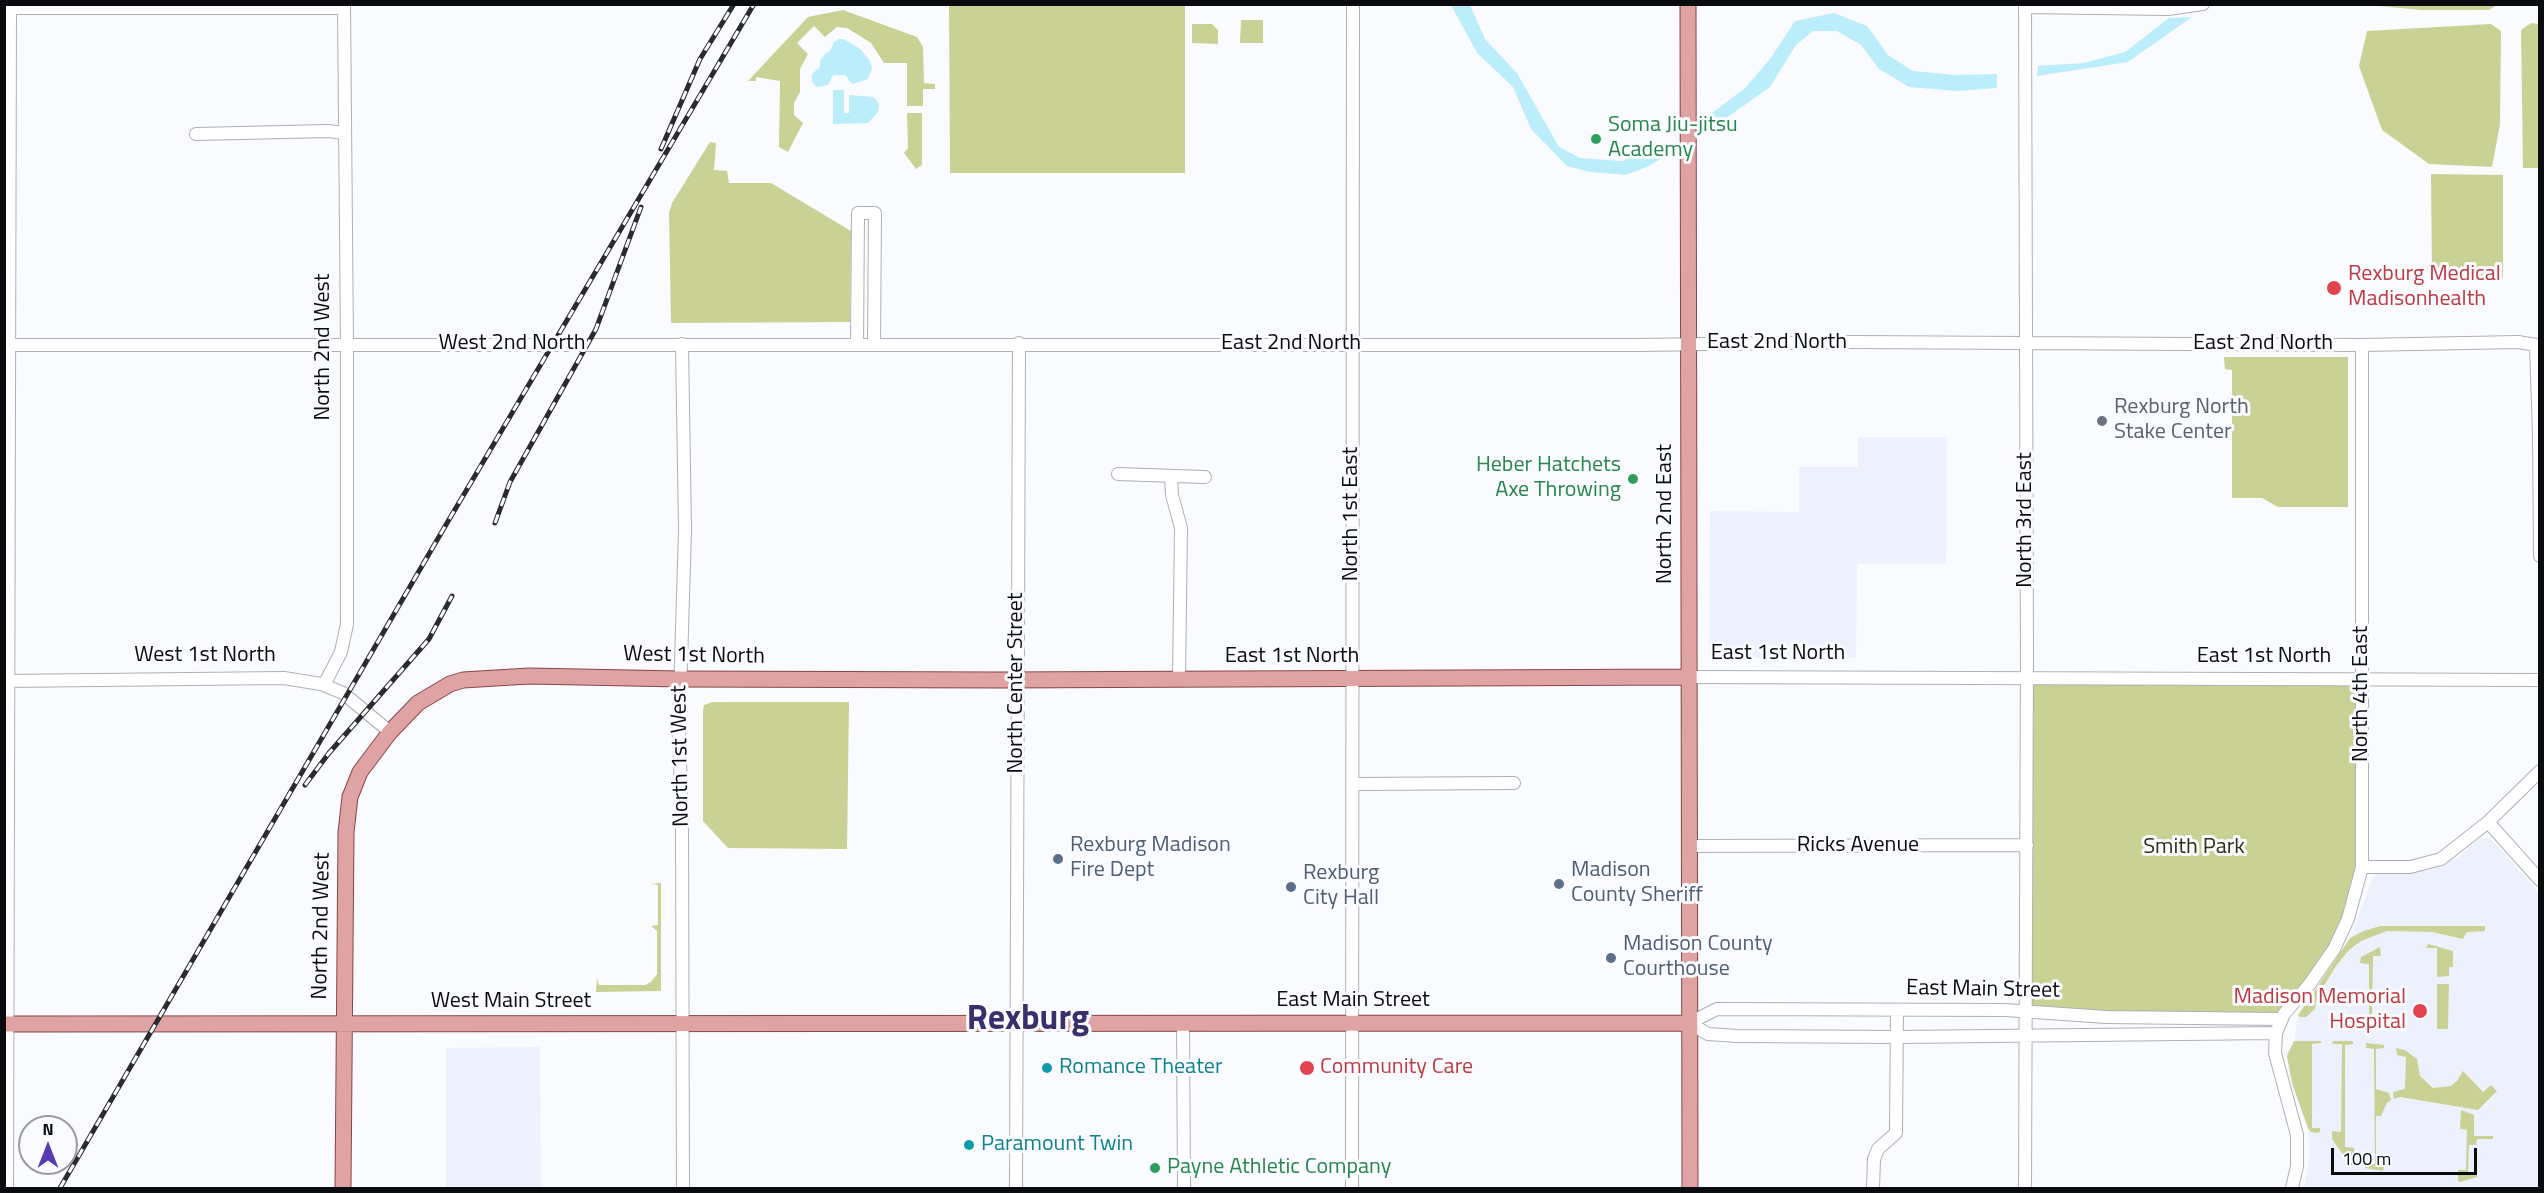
<!DOCTYPE html>
<html>
<head>
<meta charset="utf-8">
<style>
  body { margin:0 }
  #map { position:relative; width:2544px; height:1193px; overflow:hidden; background:#fafbfe; font-family:"Titillium Web",sans-serif }
  canvas { display:block }
  .frame { position:absolute; inset:0; border:6px solid #0a0b0e; pointer-events:none }
  .north { position:absolute; left:18px; top:1115px; width:60px; height:60px; box-sizing:border-box; background:#fafbfe; border:2px solid #9a9b9e; border-radius:50%; rotate:0deg; font-size:16px; font-weight:700; line-height:24px; text-align:center; color:#0a0b0e }
  .north::after { content:''; display:block; margin:auto; width:21px; height:27px; background:#583bb3; clip-path:polygon(50% 0,100% 100%,50% 72%,0 100%) }
  .scale { position:absolute; left:2331px; top:1148px; width:146px; height:27px; box-sizing:border-box; border:3px solid #0a0b0e; border-top:0; padding-left:8px; font-size:18px; line-height:21px; white-space:nowrap; color:#0a0b0e; -webkit-text-stroke:4px #fafbfe; paint-order:stroke }
</style>
</head>
<body>
<div id="map">
<canvas width="2544" height="1193"></canvas>
<div class="frame"></div>
<div class="north">N</div>
<div class="scale">100 m</div>
</div>
<script>
const ctx = document.querySelector('canvas').getContext('2d');
ctx.lineJoin = 'round';
function fill(path, color) { ctx.fillStyle = color; ctx.fill(path, 'evenodd'); }
const toPath = rows => new Path2D(rows.map(r => 'M' + r).join(''));
function stroke(path, color, width, dash) { ctx.strokeStyle = color; ctx.lineWidth = width; ctx.lineCap = dash ? 'butt' : 'round'; ctx.setLineDash(dash || []); ctx.stroke(path); }
function label(font, color, halo, rows, align = 'center') {
  ctx.font = font + ' "Titillium Web",sans-serif'; ctx.lineWidth = 6; ctx.setLineDash([]); ctx.textBaseline = 'middle'; ctx.strokeStyle = halo; ctx.fillStyle = color; for (const [text, x, y, turn = 0] of rows) {
    ctx.save(); ctx.translate(x, y); ctx.rotate((+turn || 0) * Math.PI / 180); ctx.textAlign = isNaN(turn) ? turn : align; if (halo) ctx.strokeText(text, 0, 0); ctx.fillText(text, 0, 0); ctx.restore();
  }
}
const built = toPath([
  [1858,437,1947,437,1946,564,1857,564,1856,658,1709,658,1710,511,1799,512,1799,467,1858,467],
  [2485,838,2492,840,2539,893,2539,1188,2304,1188,2310,1156,2308,1128,2292,1083,2287,1056,2288,1050,2294,1044,2298,1015,2350,938,2374,875,2383,872,2415,872,2438,868,2460,856,2477,840],
  [540,1047,541,1188,446,1188,446,1048]
]);
const green = toPath([
  [949,5,1185,5,1185,173,950,173],
  [2368,5,2497,5,2489,10,2421,10],
  [843,10,917,37,923,47,924,83,935,84,935,89,923,89,923,106,907,106,907,63,884,63,871,43,847,28,837,27,825,37,814,26,797,43,808,54,800,69,800,92,794,103,794,115,803,123,788,152,779,147,780,81,756,77,756,81,748,81,808,17],
  [1241,20,1263,20,1263,43,1240,43],
  [2531,23,2539,24,2539,168,2523,168,2521,30],
  [1192,24,1212,24,1218,30,1218,44,1192,43],
  [2491,24,2501,31,2500,124,2492,167,2429,164,2382,130,2359,66,2367,31],
  [907,113,922,113,922,165,916,169,904,153,908,148],
  [710,142,716,143,714,170,727,171,729,183,771,183,851,231,850,322,671,323,669,213,672,203],
  [2431,174,2503,175,2503,278,2432,278],
  [2224,357,2348,357,2348,507,2278,507,2262,498,2232,498,2232,370,2225,369],
  [2027,678,2361,679,2363,855,2334,949,2277,1017,2026,1013],
  [712,702,849,702,847,849,728,848,703,821,703,710,704,705],
  [661,883,661,991,596,992,597,978,599,985,645,985,651,982,657,974,657,931,651,926,658,925,658,885,650,884],
  [2380,926,2485,926,2485,931,2467,932,2463,939,2432,932,2387,931,2361,941,2349,950,2336,966,2317,997,2315,1009,2306,1017,2300,1017,2298,1015,2303,1008,2350,938,2364,931],
  [2428,944,2453,951,2453,967,2449,967,2449,976,2437,977,2437,948,2426,948],
  [2380,947,2381,956,2373,956,2372,1017,2380,1017,2380,1021,2370,1021,2361,1018,2369,1017,2369,964,2360,963,2361,957],
  [2437,984,2449,984,2448,1029,2437,1029],
  [2294,1041,2321,1041,2321,1043,2312,1044,2312,1128,2320,1128,2320,1132,2317,1133,2311,1132,2308,1128,2292,1083,2287,1056],
  [2333,1041,2353,1041,2353,1044,2345,1045,2345,1147,2354,1148,2354,1165,2350,1165,2332,1139,2332,1131,2341,1132,2342,1044,2332,1044],
  [2366,1043,2384,1045,2384,1048,2376,1049,2376,1089,2389,1093,2391,1100,2387,1103,2381,1116,2376,1116,2376,1164,2384,1166,2383,1171,2365,1168,2366,1165,2375,1164,2374,1049,2366,1048],
  [2396,1048,2405,1050,2417,1059,2420,1076,2433,1088,2451,1086,2457,1081,2463,1071,2483,1092,2491,1085,2497,1091,2478,1110,2400,1097,2394,1099,2393,1092,2405,1089,2406,1057,2397,1055],
  [2461,1110,2474,1115,2474,1136,2493,1136,2493,1139,2477,1139,2476,1145,2469,1145,2468,1174,2477,1175,2477,1177,2460,1182,2458,1181,2458,1170,2466,1170,2467,1130,2460,1129]
]);
const water = toPath([
  [1451,5,1470,5,1485,39,1517,73,1559,147,1580,158,1622,161,1667,143,1667,155,1649,166,1626,175,1590,172,1567,166,1531,129,1513,87,1477,53],
  [1834,13,1867,26,1888,55,1913,71,1955,75,1997,74,1997,88,1957,91,1909,87,1879,69,1861,45,1837,31,1813,31,1796,45,1770,87,1712,128,1712,113,1745,88,1770,59,1795,21],
  [2192,17,2128,62,2037,76,2038,66,2083,63,2125,52,2169,18],
  [839,39,844,39,860,49,870,61,872,69,868,79,852,84,845,75,833,75,828,85,816,87,812,82,812,74,820,67,820,61,826,53,830,51,834,42],
  [833,90,844,90,844,113,849,113,849,95,874,97,879,104,878,112,868,123,833,124]
]);
const minor = toPath([
  [2025,4,2027,658,2025,1188],
  [2025,7,2168,9,2203,4],
  [4,8,344,8],
  [196,134,328,131,344,133],
  [682,344,685,530,679,729,682,831,683,1188],
  [857,344,858,213,875,213,874,344],
  [4,345,1638,345,1853,342,2362,345,2518,342,2536,345,2539,435,2540,556],
  [1118,474,1205,477],
  [1171,477,1172,495,1181,528,1179,679],
  [1689,677,2540,680],
  [4,681,284,678,321,684,343,693,390,732],
  [324,685,341,652,347,624,347,345,344,4],
  [1352,784,1514,783],
  [2488,822,2540,880],
  [1689,846,2027,845],
  [2362,867,2410,867,2441,859,2488,822,2540,771],
  [1183,1023,1184,1188],
  [1689,1023,1717,1009,2005,1010,2106,1017,2280,1019],
  [1689,1023,1708,1034,1737,1036,1897,1037,2276,1033],
  [7,1188,10,8],
  [1016,1188,1019,343],
  [1352,1188,1353,4],
  [1873,1188,1874,1159,1878,1149,1896,1133,1897,1011],
  [2292,1188,2297,1166,2297,1135,2275,1053,2276,1033,2284,1014,2309,985,2334,949,2348,919,2362,867,2362,345]
]);
const major = toPath([
  [1688,4,1690,1188],
  [4,1024,1689,1023],
  [343,1188,346,832,350,797,360,772,390,732,418,703,450,684,463,680,529,676,680,679,1001,680,1689,677]
]);
const rail = toPath([
  [661,149,700,59,734,4],
  [495,523,510,482,596,329,641,207],
  [305,785,329,753,429,639,452,596],
  [60,1188,447,523,754,4]
]);
const markers = [
  [1596,139,6,"#2e9e5b"],
  [2334,288,8,"#e0444e"],
  [2102,421,6,"#6b7280"],
  [1633,479,6,"#2e9e5b"],
  [1058,859,6,"#5c6f8a"],
  [1559,884,6,"#5c6f8a"],
  [1291,887,6,"#5c6f8a"],
  [1611,958,6,"#5c6f8a"],
  [2420,1011,8,"#e0444e"],
  [1047,1068,6,"#0f9aa8"],
  [1307,1068,8,"#e0444e"],
  [969,1145,6,"#0f9aa8"],
  [1155,1168,6,"#2e9e5b"]
];
const leisureNames = [
  ["Soma Jiu-jitsu",1608,126],
  ["Academy",1608,151],
  ["Heber Hatchets",1621,466,"right"],
  ["Axe Throwing",1621,491,"right"],
  ["Payne Athletic Company",1167,1168]
];
const healthNames = [
  ["Rexburg Medical",2348,275],
  ["Madisonhealth",2348,300],
  ["Madison Memorial",2406,998,"right"],
  ["Hospital",2406,1023,"right"],
  ["Community Care",1320,1068]
];
const streetNames = [
  ["East 2nd North",1777,343],
  ["West 2nd North",512,344],
  ["East 2nd North",1291,344],
  ["East 2nd North",2263,344],
  ["North 2nd West",324,347,-90],
  ["North 1st East",1352,514,-90],
  ["North 2nd East",1666,514,-90],
  ["North 3rd East",2026,520,-90],
  ["East 1st North",1778,654],
  ["West 1st North",205,656],
  ["West 1st North",694,656,1],
  ["East 1st North",1292,657],
  ["East 1st North",2264,657],
  ["North Center Street",1017,683,-90],
  ["North 4th East",2362,694,-90],
  ["North 1st West",681,756,-91],
  ["Ricks Avenue",1858,846],
  ["North 2nd West",322,926,-89],
  ["East Main Street",1983,990,1],
  ["East Main Street",1353,1001],
  ["West Main Street",511,1002]
];
const worshipNames = [
  ["Rexburg North",2114,408],
  ["Stake Center",2114,433]
];
const serviceNames = [
  ["Rexburg Madison",1070,846],
  ["Fire Dept",1070,871],
  ["Madison",1571,871],
  ["County Sheriff",1571,896],
  ["Rexburg",1303,874],
  ["City Hall",1303,899],
  ["Madison County",1623,945],
  ["Courthouse",1623,970]
];
const parkNames = [
  ["Smith Park",2194,848]
];
const cultureNames = [
  ["Romance Theater",1059,1068],
  ["Paramount Twin",981,1145]
];
const townNames = [
  ["Rexburg",1028,1021]
];
fill(built, '#edf1fd');
fill(green, '#cad195');
fill(water, '#bcedfb');
stroke(minor, '#adb0b7', 14);
stroke(major, '#874647', 17);
stroke(minor, '#fff', 12);
stroke(major, '#dfa3a3', 15);
stroke(rail, '#2a2b2e', 5);
stroke(rail, '#fafbfe', 3, [9]);
for (const [x, y, r, color] of markers) { const dot = new Path2D(); dot.arc(x, y, r, 0, 2 * Math.PI); ctx.fillStyle = color; ctx.fill(dot); stroke(dot, '#fafbfe', 2); }
label('22px', '#27864d', '#fafbfe', leisureNames, 'left');
label('22px', '#be3a42', '#fafbfe', healthNames, 'left');
label('22px', '#0a0b0e', '#fafbfe', streetNames);
label('22px', '#5b616d', '#fafbfe', worshipNames, 'left');
label('22px', '#4e5e75', '#fafbfe', serviceNames, 'left');
label('22px', '#2d3012', '#fafbfe', parkNames);
label('22px', '#0d838f', '#fafbfe', cultureNames, 'left');
label('bold 34px', '#3a2f6b', '#fafbfe', townNames);
</script>
</body>
</html>
